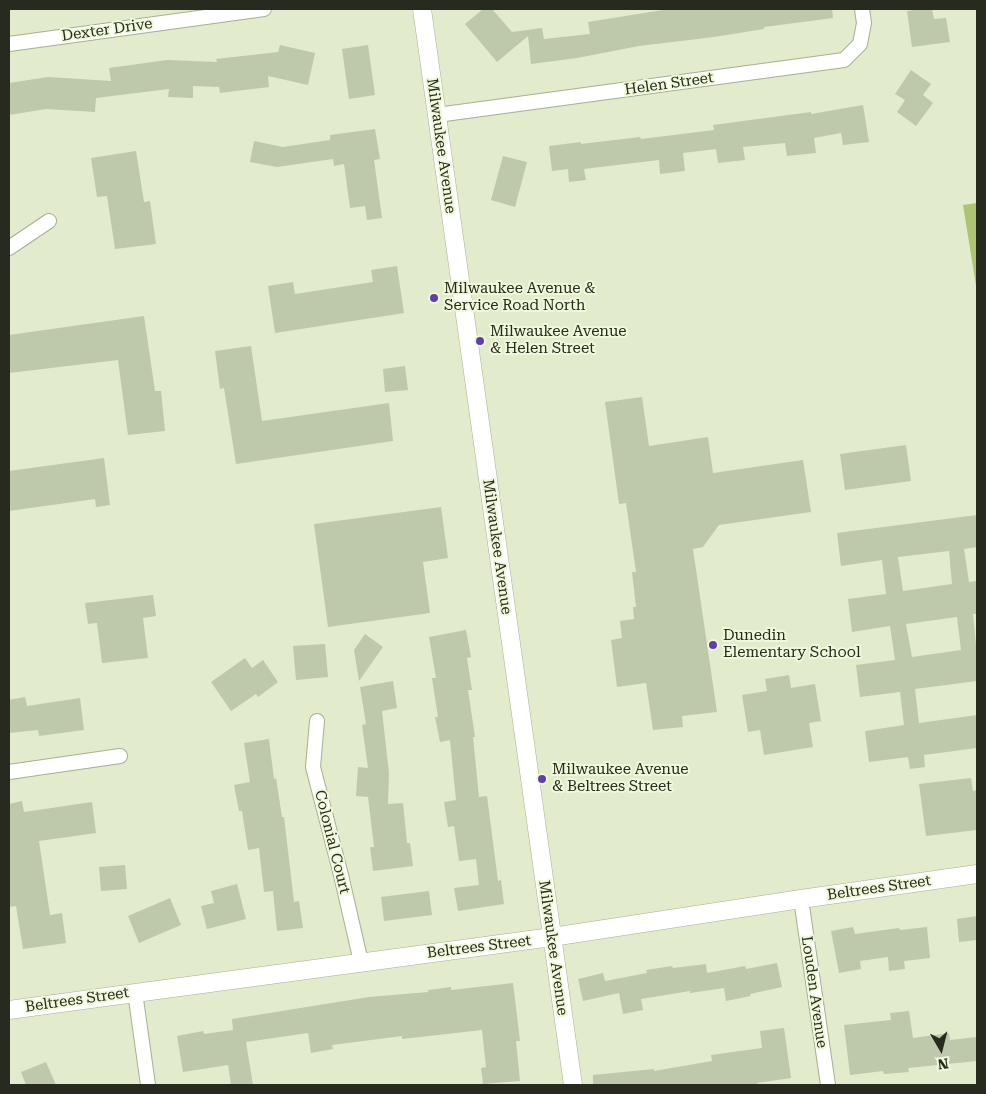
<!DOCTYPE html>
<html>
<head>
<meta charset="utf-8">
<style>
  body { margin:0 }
  #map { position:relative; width:986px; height:1094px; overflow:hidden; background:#e2eccd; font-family:"Roboto Serif",serif }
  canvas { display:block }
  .frame { position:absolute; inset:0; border:10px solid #272a1f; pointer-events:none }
  .north { position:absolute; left:916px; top:1024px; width:50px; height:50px; -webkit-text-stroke:4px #eff9da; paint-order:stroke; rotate:172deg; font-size:14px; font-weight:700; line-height:20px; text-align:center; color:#272a1f }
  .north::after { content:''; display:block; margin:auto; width:18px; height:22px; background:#272a1f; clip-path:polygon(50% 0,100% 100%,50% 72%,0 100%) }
</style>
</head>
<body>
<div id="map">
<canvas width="986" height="1094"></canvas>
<div class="frame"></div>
<div class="north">N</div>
</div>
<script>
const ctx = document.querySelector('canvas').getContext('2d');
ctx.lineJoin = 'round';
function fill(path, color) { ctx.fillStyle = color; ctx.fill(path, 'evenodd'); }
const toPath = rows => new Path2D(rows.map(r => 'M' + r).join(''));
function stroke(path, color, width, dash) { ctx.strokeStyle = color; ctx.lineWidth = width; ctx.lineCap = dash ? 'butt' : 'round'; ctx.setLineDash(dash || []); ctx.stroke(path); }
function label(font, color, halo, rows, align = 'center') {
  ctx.font = font + ' "Roboto Serif",serif'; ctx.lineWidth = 4; ctx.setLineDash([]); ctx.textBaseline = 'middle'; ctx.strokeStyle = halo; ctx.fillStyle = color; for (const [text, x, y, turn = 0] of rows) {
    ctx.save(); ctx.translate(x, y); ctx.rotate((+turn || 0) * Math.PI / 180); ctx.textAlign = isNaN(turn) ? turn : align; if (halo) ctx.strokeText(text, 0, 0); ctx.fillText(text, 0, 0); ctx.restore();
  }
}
const green = toPath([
  [977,203,977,292,963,205]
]);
const building = toPath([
  [483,9,492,9,512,32,542,28,544,39,590,34,588,22,669,9,832,9,833,18,764,27,764,29,714,37,639,46,577,58,531,64,528,36,497,62,465,24],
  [922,9,932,9,934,19,946,18,950,42,912,47,907,11],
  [280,45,315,53,308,85,268,76,269,87,220,93,219,87,193,86,193,98,168,97,169,89,96,98,95,112,46,109,9,115,9,83,48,77,111,81,109,68,167,60,217,62,216,59,278,52],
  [368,45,375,95,349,99,342,49],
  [911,70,931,84,923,95,933,103,916,126,897,112,905,100,895,94],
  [863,105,869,142,843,145,841,133,814,138,816,153,787,156,785,143,743,147,745,160,718,163,716,149,683,153,685,171,660,174,659,160,584,169,586,180,569,182,568,169,552,171,549,146,581,142,581,144,640,137,641,139,714,130,713,125,811,112,811,114],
  [375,129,380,159,374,160,382,218,367,220,365,206,350,208,344,164,334,166,333,159,277,167,250,162,254,141,283,147,330,140,330,135],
  [136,151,144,202,150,201,156,244,115,249,107,196,97,197,91,158],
  [503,156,527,162,515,207,491,200],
  [397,266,404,313,275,333,268,286,293,282,295,294,373,282,371,270],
  [144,316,155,391,161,391,165,431,128,435,118,360,9,373,9,335],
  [251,346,262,421,389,403,393,441,236,464,224,388,220,389,215,351],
  [405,366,408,390,385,392,383,369],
  [642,397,649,446,708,437,713,473,803,460,811,512,719,525,703,547,693,549,717,712,682,716,683,727,653,730,646,683,617,687,611,640,622,638,620,621,634,619,633,607,636,607,632,572,636,572,626,503,619,504,605,402],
  [906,445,911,481,845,490,840,454],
  [104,458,110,505,96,507,95,499,9,511,9,471],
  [441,507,448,558,423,562,430,613,328,627,314,524],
  [977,515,977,547,964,549,969,582,977,581,977,614,973,614,977,655,977,681,915,689,919,723,977,715,977,748,924,755,925,767,910,769,908,757,869,762,865,731,904,725,900,692,860,697,856,665,895,660,890,626,852,632,848,599,886,594,882,560,841,566,837,533],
  [949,551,952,584,903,591,898,557],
  [957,617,961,650,912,657,906,624],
  [153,595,156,616,143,618,148,658,102,663,97,623,88,624,85,603],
  [466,630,471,657,467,658,472,690,468,690,475,737,473,737,479,797,487,796,498,881,501,880,504,904,458,911,454,888,479,885,476,859,459,861,454,826,448,827,444,802,456,800,450,740,440,742,435,717,438,717,432,678,436,678,429,637],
  [365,634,383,647,359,681,354,650],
  [325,644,328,677,296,680,293,646],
  [245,658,252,668,263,660,278,682,258,697,256,694,231,711,211,682],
  [789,675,791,688,815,684,821,721,809,723,813,747,764,755,760,730,748,732,742,695,767,691,765,679],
  [393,681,397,708,382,711,389,773,388,804,403,803,407,843,410,843,413,866,373,871,370,847,374,847,368,797,356,796,358,767,368,768,362,725,366,724,360,687],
  [25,697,27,706,80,698,84,730,39,736,38,730,9,733,9,700],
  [269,739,274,779,276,778,282,817,284,817,294,902,299,901,303,928,277,931,273,891,264,892,259,848,248,850,242,811,239,811,234,785,250,782,244,743],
  [971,778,973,791,977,790,977,830,926,836,919,784],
  [22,801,24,812,92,802,96,833,39,841,50,915,62,913,66,943,23,949,16,906,9,907,9,804],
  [125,865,127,889,101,891,99,867],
  [237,884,246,919,207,929,201,906,214,903,211,891],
  [429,891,432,915,384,921,381,897],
  [170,898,181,925,139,943,128,916],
  [977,916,977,940,959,942,957,919],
  [853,927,855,934,899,928,900,930,927,927,930,958,904,961,905,969,889,971,888,957,860,961,861,969,839,973,831,931],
  [777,963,782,987,750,994,751,996,726,1001,724,988,690,993,690,991,641,999,643,1010,623,1014,619,993,583,1001,578,979,603,973,605,981,647,973,646,970,672,966,673,968,706,964,707,973,745,966,746,969],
  [513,983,520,1041,516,1041,520,1081,483,1084,481,1068,486,1067,482,1030,402,1039,402,1036,332,1045,333,1049,311,1053,308,1033,246,1042,253,1085,231,1085,228,1065,183,1072,177,1036,203,1031,204,1034,233,1030,232,1019,369,997,428,992,428,990,451,987,451,990],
  [909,1011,913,1038,949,1033,950,1040,977,1037,977,1061,908,1068,909,1072,884,1074,883,1071,850,1075,844,1025,891,1020,890,1013],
  [784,1028,791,1078,757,1083,758,1085,593,1085,593,1075,654,1069,654,1071,712,1061,711,1055,762,1048,760,1031],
  [46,1062,56,1085,26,1085,21,1072]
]);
const minor = toPath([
  [9,44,264,9],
  [437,115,844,60,860,44,864,23,862,9],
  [9,248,49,221],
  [317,721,313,767,341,875,361,962],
  [9,772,120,756],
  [801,899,828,1085],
  [135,992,148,1085]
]);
const tertiary = toPath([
  [422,9,573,1085],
  [9,1010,552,937,801,899,977,874]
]);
const markers = [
  [434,298,5,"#613db5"],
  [480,341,5,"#613db5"],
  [713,645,5,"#613db5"],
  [542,779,5,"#613db5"]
];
const streetNames = [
  ["Dexter Drive",107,30,-8],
  ["Helen Street",669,84,-8],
  ["Milwaukee Avenue",441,146,82],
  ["Milwaukee Avenue",497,547,82],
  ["Colonial Court",332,842,76],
  ["Beltrees Street",879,888,-8],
  ["Beltrees Street",479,947,-7],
  ["Milwaukee Avenue",553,948,82],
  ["Louden Avenue",814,992,82],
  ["Beltrees Street",77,1000,-8]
];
const poiNames = [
  ["Milwaukee Avenue &",444,289],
  ["Service Road North",444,306],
  ["Milwaukee Avenue",490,332],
  ["& Helen Street",490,349],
  ["Dunedin",723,636],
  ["Elementary School",723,653],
  ["Milwaukee Avenue",552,770],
  ["& Beltrees Street",552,787]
];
fill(green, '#adc573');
fill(building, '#bec8aa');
stroke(minor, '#a6af92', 16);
stroke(tertiary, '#a6af92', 19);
stroke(minor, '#fff', 14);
stroke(tertiary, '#fff', 18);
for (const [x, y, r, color] of markers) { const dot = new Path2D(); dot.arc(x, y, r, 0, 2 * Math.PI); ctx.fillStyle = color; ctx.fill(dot); stroke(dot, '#eff9da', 2); }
label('15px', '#272a1f', '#eff9da', streetNames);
label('15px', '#272a1f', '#eff9da', poiNames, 'left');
</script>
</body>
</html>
